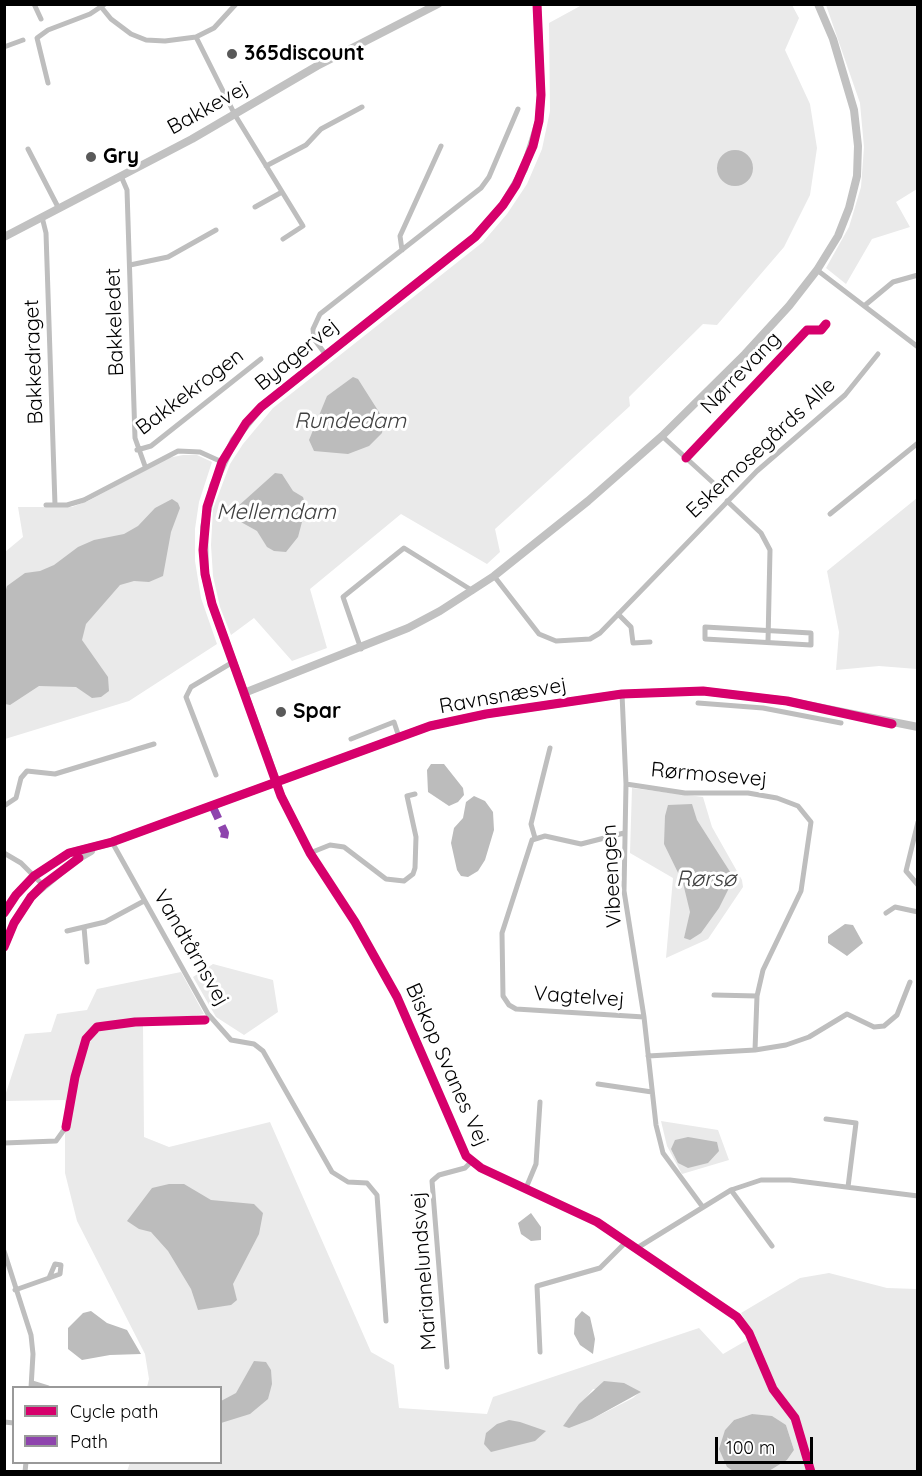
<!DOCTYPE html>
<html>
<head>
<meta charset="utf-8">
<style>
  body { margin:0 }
  #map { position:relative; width:922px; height:1476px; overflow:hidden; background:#fff; font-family:Quicksand,sans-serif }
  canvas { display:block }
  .frame { position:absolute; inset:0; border:6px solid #000; pointer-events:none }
  .legend { position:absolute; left:12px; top:1386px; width:210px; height:78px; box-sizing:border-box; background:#fff; border:2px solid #999; margin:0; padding:8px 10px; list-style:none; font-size:18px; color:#000 }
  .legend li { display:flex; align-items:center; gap:12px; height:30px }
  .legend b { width:30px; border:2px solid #999 }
  .scale { position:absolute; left:715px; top:1437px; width:98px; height:27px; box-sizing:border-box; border:3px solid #000; border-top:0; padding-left:8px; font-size:18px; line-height:21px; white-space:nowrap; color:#000; -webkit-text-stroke:4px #fff; paint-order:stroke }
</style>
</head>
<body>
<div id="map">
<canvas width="922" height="1476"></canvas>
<div class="frame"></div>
<ul class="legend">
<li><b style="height:8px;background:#d6006c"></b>Cycle path</li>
<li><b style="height:8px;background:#8e44ad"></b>Path</li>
</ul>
<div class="scale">100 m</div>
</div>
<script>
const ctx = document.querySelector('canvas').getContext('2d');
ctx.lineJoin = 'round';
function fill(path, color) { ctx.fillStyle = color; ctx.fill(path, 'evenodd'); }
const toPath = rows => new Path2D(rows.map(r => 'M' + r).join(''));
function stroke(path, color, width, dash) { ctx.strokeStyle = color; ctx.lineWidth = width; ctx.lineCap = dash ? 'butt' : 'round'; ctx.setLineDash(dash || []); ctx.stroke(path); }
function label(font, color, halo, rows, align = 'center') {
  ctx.font = font + ' Quicksand,sans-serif'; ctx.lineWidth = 6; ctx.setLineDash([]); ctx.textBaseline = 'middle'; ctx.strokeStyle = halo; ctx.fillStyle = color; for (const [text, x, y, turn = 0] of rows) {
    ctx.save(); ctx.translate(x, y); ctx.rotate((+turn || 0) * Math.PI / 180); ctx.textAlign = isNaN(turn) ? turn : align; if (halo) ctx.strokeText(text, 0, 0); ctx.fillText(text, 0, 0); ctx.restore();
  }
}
const green = toPath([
  [582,5,792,5,799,18,785,50,810,104,817,148,810,195,784,247,717,325,703,324,629,397,630,406,495,529,500,552,487,564,401,514,310,589,327,648,292,661,254,618,231,635,220,607,213,576,211,545,213,509,230,464,243,444,273,408,483,242,507,214,527,184,542,149,550,111,549,23],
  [826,5,917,5,917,189,896,202,910,227,872,239,846,284,826,268,849,227,861,187,864,147,860,103],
  [183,455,197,455,212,462,199,502,195,529,195,561,201,598,217,644,129,701,5,739,5,552,23,537,18,507,72,507,88,501,168,458],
  [917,498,917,669,879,666,836,670,839,632,827,571],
  [632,788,703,797,712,827,742,880,743,887,708,939,666,958,673,878,630,853],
  [213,964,273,980,278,1012,244,1035,216,1017,193,977],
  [181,972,204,1014,143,1025,144,1137,169,1147,270,1122,371,1352,394,1365,399,1408,487,1414,493,1397,699,1328,723,1354,754,1336,741,1313,800,1278,829,1273,887,1288,917,1289,917,1471,769,1471,787,1460,794,1450,786,1425,752,1414,734,1420,725,1430,727,1467,733,1471,127,1471,130,1463,220,1462,220,1388,147,1387,149,1379,145,1354,77,1221,65,1173,65,1100,5,1101,5,1096,25,1034,51,1032,57,1014,87,1010,97,989],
  [593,1389,640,1392,633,1398,592,1419,563,1426],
  [661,1121,718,1130,729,1160,682,1174,667,1146]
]);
const water = toPath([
  '717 168a18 18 0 1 1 36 0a18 18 0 1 1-36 0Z',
  [353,377,358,379,384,420,382,433,369,446,348,454,314,451,309,440,327,396],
  [275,473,282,474,293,491,303,497,306,507,298,537,286,552,274,551,267,547,257,531,232,517,236,508],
  [172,499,178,503,180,508,171,532,163,576,149,582,134,581,120,585,86,624,82,640,108,677,109,691,101,697,92,698,76,687,39,686,10,705,5,704,4,596,7,586,25,573,40,571,54,565,78,547,94,540,124,534,138,526,155,508],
  [431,764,444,764,463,788,464,795,458,802,449,806,428,792,427,770],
  [474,796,485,801,493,812,494,830,485,860,478,871,468,877,461,876,457,870,451,843,454,828,463,818,466,802],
  [692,804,697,820,734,878,719,908,701,933,690,940,684,938,690,912,683,883,664,844,665,816,668,805],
  [845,924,853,925,863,943,847,956,828,943,828,936],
  [688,1137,717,1142,719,1151,708,1163,688,1168,678,1163,671,1149,675,1140],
  [169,1184,184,1184,211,1200,254,1204,263,1213,259,1234,233,1284,237,1300,231,1305,198,1310,191,1289,168,1251,151,1232,139,1229,127,1221,152,1188],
  [531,1213,541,1227,541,1240,531,1241,521,1234,518,1223],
  [91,1311,107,1323,127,1330,141,1354,110,1355,82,1360,68,1349,68,1328,83,1313],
  [582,1311,590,1317,595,1339,593,1354,580,1345,574,1334,575,1319],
  [254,1361,266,1362,271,1370,272,1384,268,1399,250,1414,221,1423,221,1401,236,1393],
  [604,1381,624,1383,641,1392,592,1419,569,1428,563,1426,579,1404],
  [752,1414,772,1416,786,1425,794,1450,787,1460,769,1471,733,1471,727,1467,719,1449,725,1430,734,1420],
  [509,1420,520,1422,546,1431,535,1441,491,1452,484,1444,486,1433,497,1424]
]);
const street = toPath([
  [34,4,41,19],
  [102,8,111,19,131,34,146,40,165,41,196,37,214,28,236,4],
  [196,37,235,115,303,226,283,239],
  [4,47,23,40],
  [48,83,37,38,48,30,90,14,105,4],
  [28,149,59,209],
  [266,166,306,145,321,129,362,107],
  [121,176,127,190,135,438,145,466],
  [255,207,282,192],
  [42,217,46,233,55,505],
  [402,250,400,236,441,146],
  [130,265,168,257,216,230],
  [817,270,918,347],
  [864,306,893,282,918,275],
  [326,355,314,339,313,329,320,314,481,188,489,177,518,109],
  [662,436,720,489],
  [137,450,151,446,261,359],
  [727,501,761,533,770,550,768,642],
  [46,505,67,505,84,500,178,451,200,452,222,462],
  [830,514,918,443],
  [494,576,539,634,556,641,590,639,600,633,757,471,845,395,878,354],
  [618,614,631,627,633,643,650,642],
  [705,627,811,633,811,645,705,639,705,627],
  [361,649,343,597,404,548,473,591],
  [622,694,626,784,624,891,644,1017,656,1125,663,1153,702,1206],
  [698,703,763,708,841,723],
  [351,739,394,722,399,737],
  [216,775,186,697,191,687,233,662],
  [277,783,306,846,355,922,397,997,466,1156,481,1168,597,1222,737,1317,749,1333,773,1389,795,1418,811,1472],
  [626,784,685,793,748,793,777,798,798,806,811,822,801,891,763,970,757,996,755,1050],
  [4,806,16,798,21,778,27,771,55,774,154,744],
  [918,822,906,871,918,885],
  [624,833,581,844,545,836,532,840,502,933,503,996,509,1005,516,1009,644,1017],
  [535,838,531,824,550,748],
  [112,842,208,1014,231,1040,254,1044,263,1051,332,1172,348,1182,367,1183,377,1195,386,1321],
  [4,853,21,863,43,885],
  [310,853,330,845,344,847,386,879,404,881,413,874,415,868,416,837,407,796,415,794],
  [886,913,895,907,918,912],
  [84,927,87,962],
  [67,931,105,922,144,901],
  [714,995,757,996],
  [648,1056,755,1050,786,1045,809,1037,847,1014,874,1027,884,1026,897,1015,910,982],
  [598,1084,652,1092],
  [826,1119,856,1123,848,1187],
  [4,1143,56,1141,66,1127],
  [526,1188,536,1164,540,1102],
  [731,1190,772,1246],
  [637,1248,731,1190,761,1180,790,1180,918,1196],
  [4,1251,31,1335,33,1354,31,1388],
  [15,1290,49,1278,60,1274,61,1265,55,1264,49,1278],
  [540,1352,537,1286,600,1268,627,1241],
  [447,1367,432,1181,439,1175,465,1168,471,1162],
  [32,1383,48,1388],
  [4,1422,14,1423],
  [25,1472,26,1462]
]);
const secondary = toPath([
  [4,237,192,139,317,66,438,4],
  [244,693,408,628,440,611,494,576,588,501,662,436,745,354,789,306,817,270,838,236,849,208,857,176,858,146,854,110,833,39,818,4],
  [277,783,212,604,205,574,204,527,213,486,234,440,261,407,475,237,503,205,524,169,539,121,541,95,537,4],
  [4,913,16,895,34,876,69,853,112,842,430,726,486,714,622,694,703,691,787,701,918,727],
  [4,947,14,923,31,897,74,861,91,851]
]);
const quiet = toPath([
  [212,805,225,833,224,838]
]);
const cycleway = toPath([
  [537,4,541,95,539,121,533,146,516,185,503,205,475,237,261,407,246,423,222,462,207,507,203,550,205,574,212,604,281,796,310,853,355,922,397,997,466,1156,481,1168,597,1222,737,1317,749,1333,773,1389,795,1418,811,1472],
  [686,458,807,330,821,330,826,324],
  [4,913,16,895,34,876,69,853,112,842,430,726,486,714,622,694,703,691,787,701,892,724],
  [4,947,14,923,31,897,43,885,79,858],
  [66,1127,75,1077,86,1039,97,1027,135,1022,205,1020]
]);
const markers = [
  [232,54,6,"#595959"],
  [91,157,6,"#595959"],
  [281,712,6,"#595959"]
];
const poiNames = [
  ["365discount",244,54],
  ["Gry",103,157],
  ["Spar",293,712]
];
const streetNames = [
  ["Bakkevej",208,108,-29],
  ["Bakkeledet",115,322,-92],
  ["Byagervej",297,355,-39],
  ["Bakkedraget",34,362,-92],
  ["Nørrevang",741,373,-46],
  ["Bakkekrogen",190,392,-37],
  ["Eskemosegårds Alle",761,448,-43],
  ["Ravnsnæsvej",503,696,-10],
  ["Rørmosevej",709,775,5],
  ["Vibeengen",612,876,-93],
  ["Vandtårnsvej",191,948,60],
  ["Vagtelvej",579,997,4],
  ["Biskop Svanes Vej",447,1065,66],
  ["Marianelundsvej",424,1271,-94]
];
const waterNames = [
  ["Rundedam",350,421],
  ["Mellemdam",276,512],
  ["Rørsø",706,879]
];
fill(green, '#eaeaea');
fill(water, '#bcbcbc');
stroke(street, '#bebebe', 5);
stroke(secondary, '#c1c1c1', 8);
stroke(quiet, '#8e44ad', 8, [15, 8]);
stroke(cycleway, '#d6006c', 9);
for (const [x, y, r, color] of markers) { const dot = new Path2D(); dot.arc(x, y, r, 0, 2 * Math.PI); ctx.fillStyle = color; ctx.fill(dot); stroke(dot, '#fff', 2); }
label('bold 21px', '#000', '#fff', poiNames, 'left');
label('21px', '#000', '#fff', streetNames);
label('italic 22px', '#404040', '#fff', waterNames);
</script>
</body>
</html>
